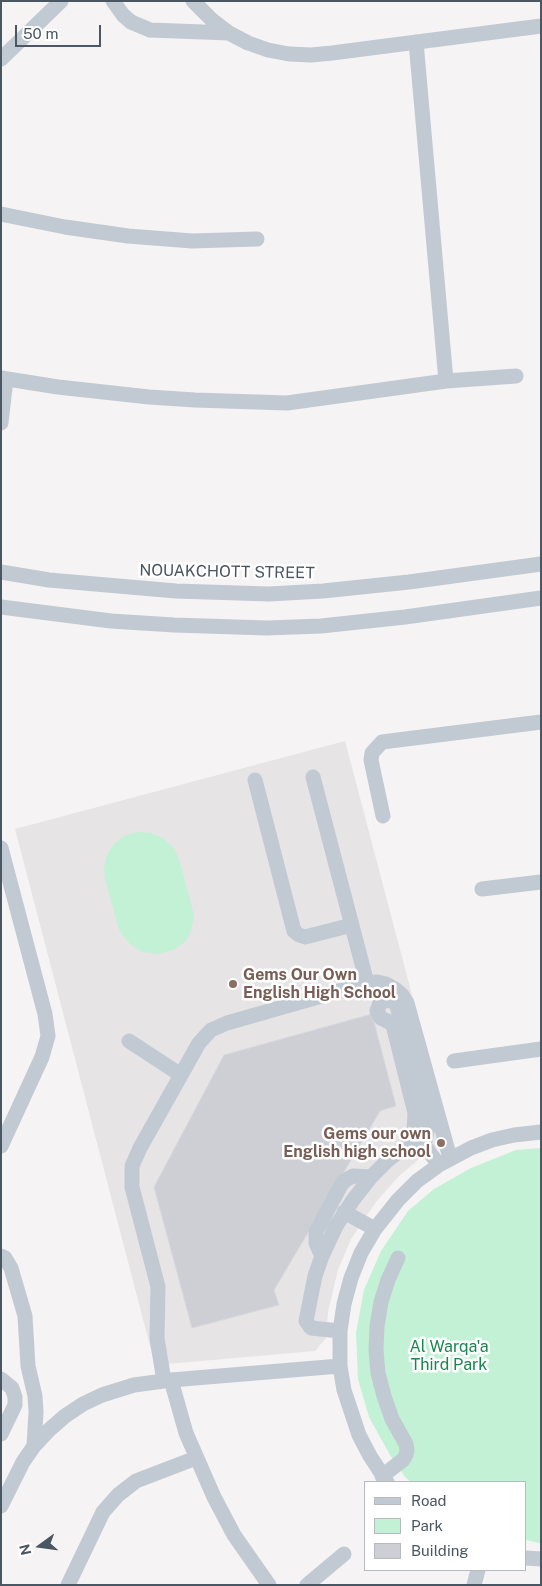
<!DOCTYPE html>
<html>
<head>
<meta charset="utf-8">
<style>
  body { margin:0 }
  #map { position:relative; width:542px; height:1586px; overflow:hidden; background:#f5f3f3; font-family:"Public Sans",sans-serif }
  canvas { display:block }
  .frame { position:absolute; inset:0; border:2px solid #4a5661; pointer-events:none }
  .legend { position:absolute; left:364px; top:1481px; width:162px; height:90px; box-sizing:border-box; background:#fff; border:1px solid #b7bbc0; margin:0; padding:6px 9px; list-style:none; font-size:15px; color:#4a5661 }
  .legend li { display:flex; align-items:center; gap:10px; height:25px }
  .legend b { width:25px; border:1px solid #b7bbc0 }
  .north { position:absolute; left:15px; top:1521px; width:50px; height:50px; -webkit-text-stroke:4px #fff; paint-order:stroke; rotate:256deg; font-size:14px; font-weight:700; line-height:20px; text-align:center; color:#4a5661 }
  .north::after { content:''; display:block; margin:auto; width:18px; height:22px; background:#4a5661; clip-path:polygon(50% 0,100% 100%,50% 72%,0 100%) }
  .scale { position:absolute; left:15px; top:25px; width:86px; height:22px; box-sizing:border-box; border:2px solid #4a5661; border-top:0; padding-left:6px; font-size:15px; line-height:18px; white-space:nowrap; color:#4a5661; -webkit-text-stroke:4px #fff; paint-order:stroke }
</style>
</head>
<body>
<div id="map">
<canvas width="542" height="1586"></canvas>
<div class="frame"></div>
<ul class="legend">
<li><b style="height:6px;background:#c1cad2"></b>Road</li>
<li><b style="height:14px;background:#c3f1d5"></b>Park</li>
<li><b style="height:14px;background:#cdcfd5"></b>Building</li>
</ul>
<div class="north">N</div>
<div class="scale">50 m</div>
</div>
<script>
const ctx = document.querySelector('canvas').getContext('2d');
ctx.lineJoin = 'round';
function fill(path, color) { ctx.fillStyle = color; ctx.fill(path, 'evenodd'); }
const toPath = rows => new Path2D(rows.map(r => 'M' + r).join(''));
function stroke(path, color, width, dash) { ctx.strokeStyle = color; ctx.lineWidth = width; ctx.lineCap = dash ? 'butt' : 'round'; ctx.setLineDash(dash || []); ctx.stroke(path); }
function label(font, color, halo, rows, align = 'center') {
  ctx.font = font + ' "Public Sans",sans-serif'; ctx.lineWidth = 5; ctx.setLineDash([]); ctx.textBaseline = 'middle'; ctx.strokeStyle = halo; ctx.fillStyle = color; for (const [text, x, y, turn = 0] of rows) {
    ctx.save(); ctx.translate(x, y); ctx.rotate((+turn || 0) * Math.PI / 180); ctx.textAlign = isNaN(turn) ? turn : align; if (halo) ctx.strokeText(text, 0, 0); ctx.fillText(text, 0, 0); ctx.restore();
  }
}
const education = toPath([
  [345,741,450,1139,424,1155,399,1176,376,1202,351,1239,338,1270,328,1312,326,1338,315,1351,155,1365,15,829]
]);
const green = toPath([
  [137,832,150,833,163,838,173,847,179,859,192,907,194,918,191,931,185,942,173,950,159,954,143,952,131,945,124,937,118,927,105,878,104,867,107,855,114,844,124,836],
  [541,1148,541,1543,539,1543,526,1540,526,1482,411,1482,405,1477,390,1455,369,1417,358,1379,356,1333,364,1290,381,1251,408,1211,434,1189,471,1168,516,1150]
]);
const building = toPath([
  [372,1014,396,1106,380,1111,274,1290,279,1305,192,1328,154,1187,224,1055,372,1014]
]);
const minor = toPath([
  [113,1,123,15,131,22,150,30,229,33],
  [193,1,212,20,229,33,248,43,268,50,289,54,311,55,332,53,541,26],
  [416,42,446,381,516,376],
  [1,59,61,1],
  [1,214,65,227,128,236,192,241,257,239],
  [1,378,58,387,149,397,195,400,287,403,446,381],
  [1,423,6,379],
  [1,572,49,580,176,591,269,594,323,591,409,582,541,564],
  [1,607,111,621,174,625,267,628,321,626,405,617,541,598],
  [313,777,367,983],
  [255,780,294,931,299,935,305,937,352,925],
  [383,816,371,760,372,753,382,742,541,722],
  [1,848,45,1014,48,1036,42,1057,1,1146],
  [482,889,541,882],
  [129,1041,181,1075],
  [454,1061,541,1049],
  [407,1145,414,1131,415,1113,393,1025,389,1022,381,1018,377,1011,380,1003,387,1000,395,1002,397,1006,425,1114,428,1127,424,1145],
  [344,1212,375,1229],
  [1,1256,5,1258,11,1268,25,1316,28,1366,35,1396,36,1412,34,1446],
  [322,1256,316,1243,316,1232,341,1185,344,1181,353,1176,371,1177],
  [340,1331,311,1328,306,1321,315,1276,322,1256,336,1226,353,1200,371,1177,388,1160,410,1143,415,1142,424,1145,439,1165],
  [1,1379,12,1388,15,1397,15,1405,1,1434],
  [171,1380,186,1433,214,1497,234,1535,269,1585],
  [164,1381,157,1338,158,1287,132,1187,132,1166,140,1148,199,1043,211,1030,227,1023,367,983,377,982,386,984,395,989,402,995,407,1003,450,1158],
  [382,1476,403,1460,406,1455,407,1450,406,1444,392,1419,384,1396,378,1373,376,1350,377,1326,381,1302,388,1280,398,1258],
  [387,1482,370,1456,359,1435,344,1390,340,1366,340,1331,344,1304,351,1278,361,1253,375,1229,398,1200,417,1181,439,1165,471,1148,492,1140,514,1135,541,1132],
  [1,1506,23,1462,34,1446,49,1430,65,1416,83,1404,102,1395,134,1385,171,1380,340,1366],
  [526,1558,541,1559],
  [68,1585,103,1512,118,1495,136,1481,196,1458],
  [307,1585,344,1554],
  [474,1585,478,1570]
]);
const markers = [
  [233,984,5,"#8d6e63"],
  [441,1143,5,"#8d6e63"]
];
const streetNames = [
  ["NOUAKCHOTT STREET",227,572,1]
];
const educationNames = [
  ["Gems Our Own",243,975],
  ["English High School",243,993],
  ["Gems our own",431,1134,"right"],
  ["English high school",431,1152,"right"]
];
const parkNames = [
  ["Al Warqa'a",449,1347],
  ["Third Park",449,1365]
];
fill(education, '#e6e4e5');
fill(green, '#c3f1d5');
fill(building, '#cdcfd5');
stroke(building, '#d7d9de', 1);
stroke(minor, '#c1cad2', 15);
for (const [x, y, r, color] of markers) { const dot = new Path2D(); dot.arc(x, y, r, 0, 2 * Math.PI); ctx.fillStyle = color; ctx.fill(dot); stroke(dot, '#fff', 2); }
label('16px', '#4a5661', '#fff', streetNames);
label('bold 16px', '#785e54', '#fff', educationNames, 'left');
label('16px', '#17864f', '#fff', parkNames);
</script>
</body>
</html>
